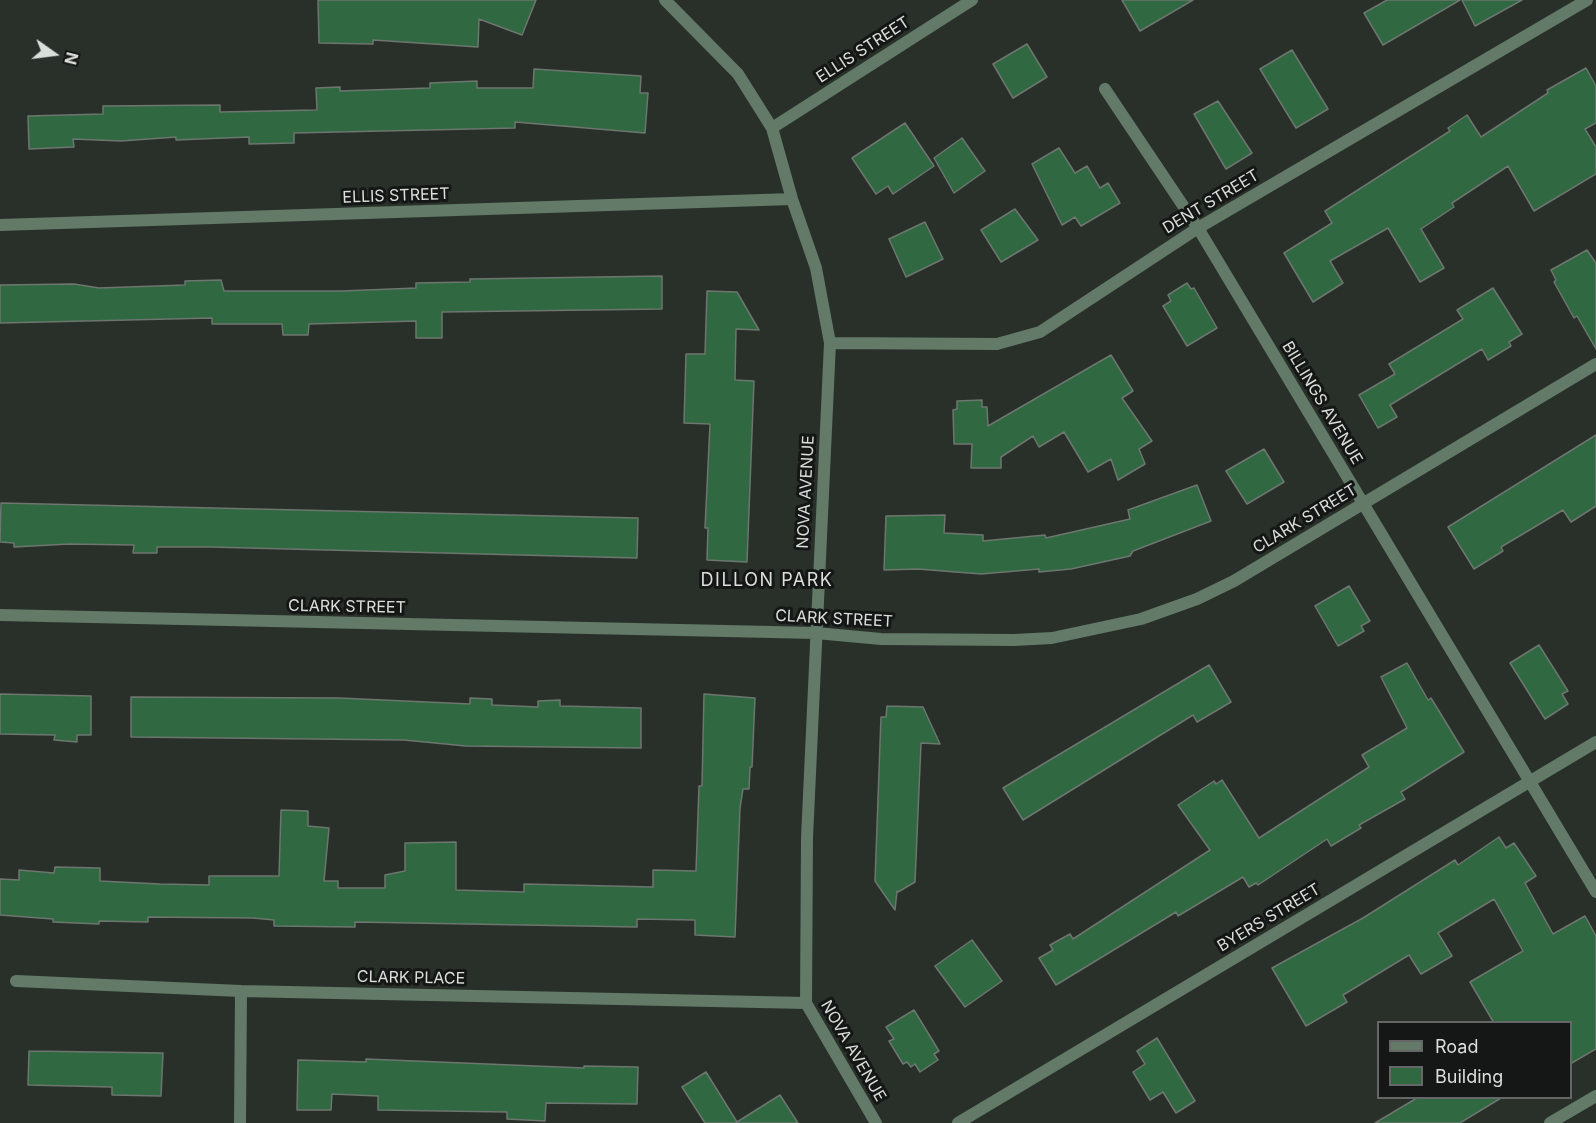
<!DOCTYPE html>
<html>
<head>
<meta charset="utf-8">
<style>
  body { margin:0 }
  #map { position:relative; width:1596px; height:1123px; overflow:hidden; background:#29302a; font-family:Inter,sans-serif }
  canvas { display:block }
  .legend { position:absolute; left:1377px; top:1021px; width:195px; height:78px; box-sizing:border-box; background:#141715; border:2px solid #646765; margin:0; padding:8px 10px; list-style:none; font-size:18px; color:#dbdfdc }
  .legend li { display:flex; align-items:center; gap:12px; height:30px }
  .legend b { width:30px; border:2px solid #646765 }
  .north { position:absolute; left:24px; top:24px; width:60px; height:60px; -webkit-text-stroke:4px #141715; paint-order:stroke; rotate:104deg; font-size:16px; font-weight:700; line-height:24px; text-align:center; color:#dbdfdc }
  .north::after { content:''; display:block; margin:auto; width:21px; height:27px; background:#dbdfdc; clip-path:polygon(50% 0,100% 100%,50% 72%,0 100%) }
</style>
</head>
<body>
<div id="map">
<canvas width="1596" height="1123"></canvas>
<ul class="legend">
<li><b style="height:8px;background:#627a67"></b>Road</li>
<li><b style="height:16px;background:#2f6841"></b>Building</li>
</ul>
<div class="north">N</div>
</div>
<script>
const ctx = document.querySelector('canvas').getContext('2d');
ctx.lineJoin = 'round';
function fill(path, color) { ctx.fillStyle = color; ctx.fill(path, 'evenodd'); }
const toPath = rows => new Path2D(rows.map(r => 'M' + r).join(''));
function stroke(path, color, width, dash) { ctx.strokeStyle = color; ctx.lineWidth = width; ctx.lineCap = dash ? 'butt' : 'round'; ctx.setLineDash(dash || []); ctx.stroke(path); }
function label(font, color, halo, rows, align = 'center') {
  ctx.font = font + ' Inter,sans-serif'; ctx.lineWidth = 6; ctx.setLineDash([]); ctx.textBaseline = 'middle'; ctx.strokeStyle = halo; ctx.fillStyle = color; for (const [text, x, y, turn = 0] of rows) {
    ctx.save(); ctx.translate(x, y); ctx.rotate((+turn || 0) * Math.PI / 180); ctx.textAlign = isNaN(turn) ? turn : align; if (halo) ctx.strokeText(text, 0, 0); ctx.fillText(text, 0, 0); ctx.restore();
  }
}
const building = toPath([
  [318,0,536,0,522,35,479,19,478,47,373,40,373,44,319,43,318,0],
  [1122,0,1193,0,1140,31,1122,0],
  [1387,0,1460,0,1383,45,1364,13,1387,0],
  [1462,0,1522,0,1475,26,1462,0],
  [1027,44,1047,77,1013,98,993,64,1027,44],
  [1292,50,1328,109,1296,128,1260,69,1292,50],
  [1586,68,1596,86,1596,123,1585,129,1596,147,1596,174,1534,211,1508,166,1452,203,1454,207,1421,229,1444,268,1420,282,1388,228,1330,261,1343,283,1313,302,1284,253,1332,223,1325,211,1450,131,1448,128,1467,115,1481,137,1548,93,1547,90,1586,68],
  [534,69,641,76,640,93,648,93,645,133,515,122,515,128,294,133,294,143,249,144,249,137,176,140,176,137,121,141,73,139,74,147,29,149,28,116,103,114,103,106,220,105,220,112,317,110,316,88,340,87,340,91,430,88,430,83,477,81,477,88,533,88,534,69],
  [1218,101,1252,153,1226,169,1194,114,1218,101],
  [905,123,934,166,893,194,888,186,876,194,852,158,905,123],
  [962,138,985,171,954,193,934,158,962,138],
  [1059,148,1075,173,1087,166,1100,188,1108,183,1120,203,1081,226,1075,217,1062,225,1032,164,1059,148],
  [1015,209,1038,240,1001,262,981,230,1015,209],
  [925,222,943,259,906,277,889,239,925,222],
  [1587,250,1596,263,1596,349,1577,316,1574,318,1554,282,1556,280,1551,270,1587,250],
  [662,276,662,309,442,312,442,338,416,338,416,321,309,324,308,335,283,335,282,324,212,324,212,318,0,323,0,285,74,284,99,288,185,285,185,281,221,280,224,291,342,291,416,288,416,283,470,282,470,279,662,276],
  [1187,283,1191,289,1194,288,1217,328,1187,346,1163,306,1171,301,1168,295,1187,283],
  [1493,288,1522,334,1509,342,1511,346,1488,360,1482,349,1390,405,1397,417,1378,428,1359,395,1395,374,1389,364,1463,319,1457,310,1493,288],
  [707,291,737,292,759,330,736,329,735,380,754,381,747,562,707,560,708,528,705,528,710,424,684,423,686,354,705,354,707,291],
  [1111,355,1133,391,1122,398,1152,441,1139,449,1145,464,1118,480,1111,459,1088,472,1064,432,1039,447,1033,436,1001,457,1001,468,971,468,972,444,954,444,953,410,957,409,957,401,982,400,982,407,987,407,988,426,1111,355],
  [1596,435,1596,506,1571,522,1563,510,1501,547,1503,551,1474,569,1448,527,1596,435],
  [1264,449,1284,482,1247,504,1226,471,1264,449],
  [1197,485,1211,521,1133,551,1130,556,1071,569,1039,572,1039,569,981,574,918,569,884,570,886,516,945,515,944,533,983,535,983,541,1045,535,1046,538,1130,519,1128,510,1197,485],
  [1,503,638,518,637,558,210,547,157,547,157,553,133,553,134,545,69,544,14,547,14,543,0,542,1,503],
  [1349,586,1370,621,1361,626,1364,631,1338,646,1315,606,1349,586],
  [1539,645,1568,691,1562,694,1568,704,1545,719,1510,663,1539,645],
  [1407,663,1428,700,1431,698,1464,752,1401,792,1405,799,1359,825,1361,828,1331,846,1327,839,1258,885,1256,883,1249,887,1243,877,1178,916,1176,912,1056,985,1039,958,1053,950,1050,945,1070,934,1073,939,1210,850,1178,805,1214,781,1216,784,1222,780,1259,838,1369,767,1362,755,1407,728,1381,677,1407,663],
  [1209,665,1231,702,1197,722,1193,715,1023,820,1003,788,1209,665],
  [0,694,91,696,91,735,77,735,77,742,54,740,55,735,0,734,0,694],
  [704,694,755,698,752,767,750,767,749,789,743,789,740,808,735,937,695,935,695,920,637,919,637,927,355,922,355,927,274,926,274,920,253,918,148,917,148,922,99,921,99,924,53,922,53,919,0,915,0,879,19,880,19,870,54,873,55,867,100,868,100,881,160,884,209,885,209,876,279,876,281,810,308,811,308,826,329,828,324,881,338,881,338,888,385,888,385,875,405,871,405,843,456,842,456,890,524,892,524,884,653,887,653,870,696,871,699,786,702,786,704,694],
  [131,697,339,698,470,704,470,698,492,699,492,705,538,707,538,701,560,700,560,706,641,708,641,748,466,746,404,740,131,737,131,697],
  [887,706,923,707,940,744,921,743,915,882,898,892,897,891,895,910,875,881,881,717,886,717,887,706],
  [1499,837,1506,848,1514,843,1536,876,1525,883,1553,934,1585,916,1596,936,1596,1049,1570,1064,1570,1023,1494,1023,1470,982,1523,951,1494,899,1438,933,1452,956,1421,974,1409,955,1343,995,1347,1002,1306,1026,1272,968,1363,918,1455,860,1458,865,1499,837],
  [972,940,1002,981,965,1007,935,966,972,940],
  [914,1010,939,1051,934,1054,938,1060,920,1072,915,1064,911,1067,907,1062,903,1064,889,1041,894,1039,886,1027,914,1010],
  [1157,1038,1195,1101,1176,1113,1163,1092,1150,1100,1133,1072,1145,1064,1137,1051,1157,1038],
  [29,1051,163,1053,161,1096,112,1095,112,1087,28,1085,29,1051],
  [366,1059,584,1068,584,1066,638,1067,637,1104,546,1103,545,1121,507,1119,507,1112,378,1110,378,1096,332,1094,331,1110,297,1110,298,1060,366,1062,366,1059],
  [706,1072,737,1122,780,1095,798,1123,705,1123,682,1087,706,1072],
  [1417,1098,1501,1098,1460,1123,1375,1123,1417,1098]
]);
const minor = toPath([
  [665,0,738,74,772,128,792,199,816,268,830,343,807,838,806,1003,876,1123],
  [1105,89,1198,228,1596,892],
  [772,128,972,0],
  [0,225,792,199],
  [830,343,997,344,1040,332,1198,228,1587,0],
  [0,615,816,633,881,639,1014,640,1052,638,1141,619,1197,599,1234,581,1596,364],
  [16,981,241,991,806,1003],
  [240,1123,241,991],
  [958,1123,1596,742]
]);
const tertiary = toPath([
  [1550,1123,1596,1096]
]);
const streetNames = [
  ["ELLIS STREET",863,50,-33],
  ["ELLIS STREET",396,196,-2],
  ["DENT STREET",1211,202,-31],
  ["BILLINGS AVENUE",1322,403,59],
  ["NOVA AVENUE",806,492,-87],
  ["CLARK STREET",1305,519,-31],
  ["CLARK STREET",347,607,1],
  ["CLARK STREET",834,619,3],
  ["BYERS STREET",1269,918,-31],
  ["CLARK PLACE",411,978,1],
  ["NOVA AVENUE",853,1051,60]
];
const neighbourhoodNames = [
  ["DILLON PARK",767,581]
];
fill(building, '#2f6841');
stroke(building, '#6d766f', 1.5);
stroke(minor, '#627a67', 12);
stroke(tertiary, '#627a67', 12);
label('16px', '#dbdfdc', '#141715', streetNames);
ctx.letterSpacing = '1.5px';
label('18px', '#dbdfdc', '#141715', neighbourhoodNames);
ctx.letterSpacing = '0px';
</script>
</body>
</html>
